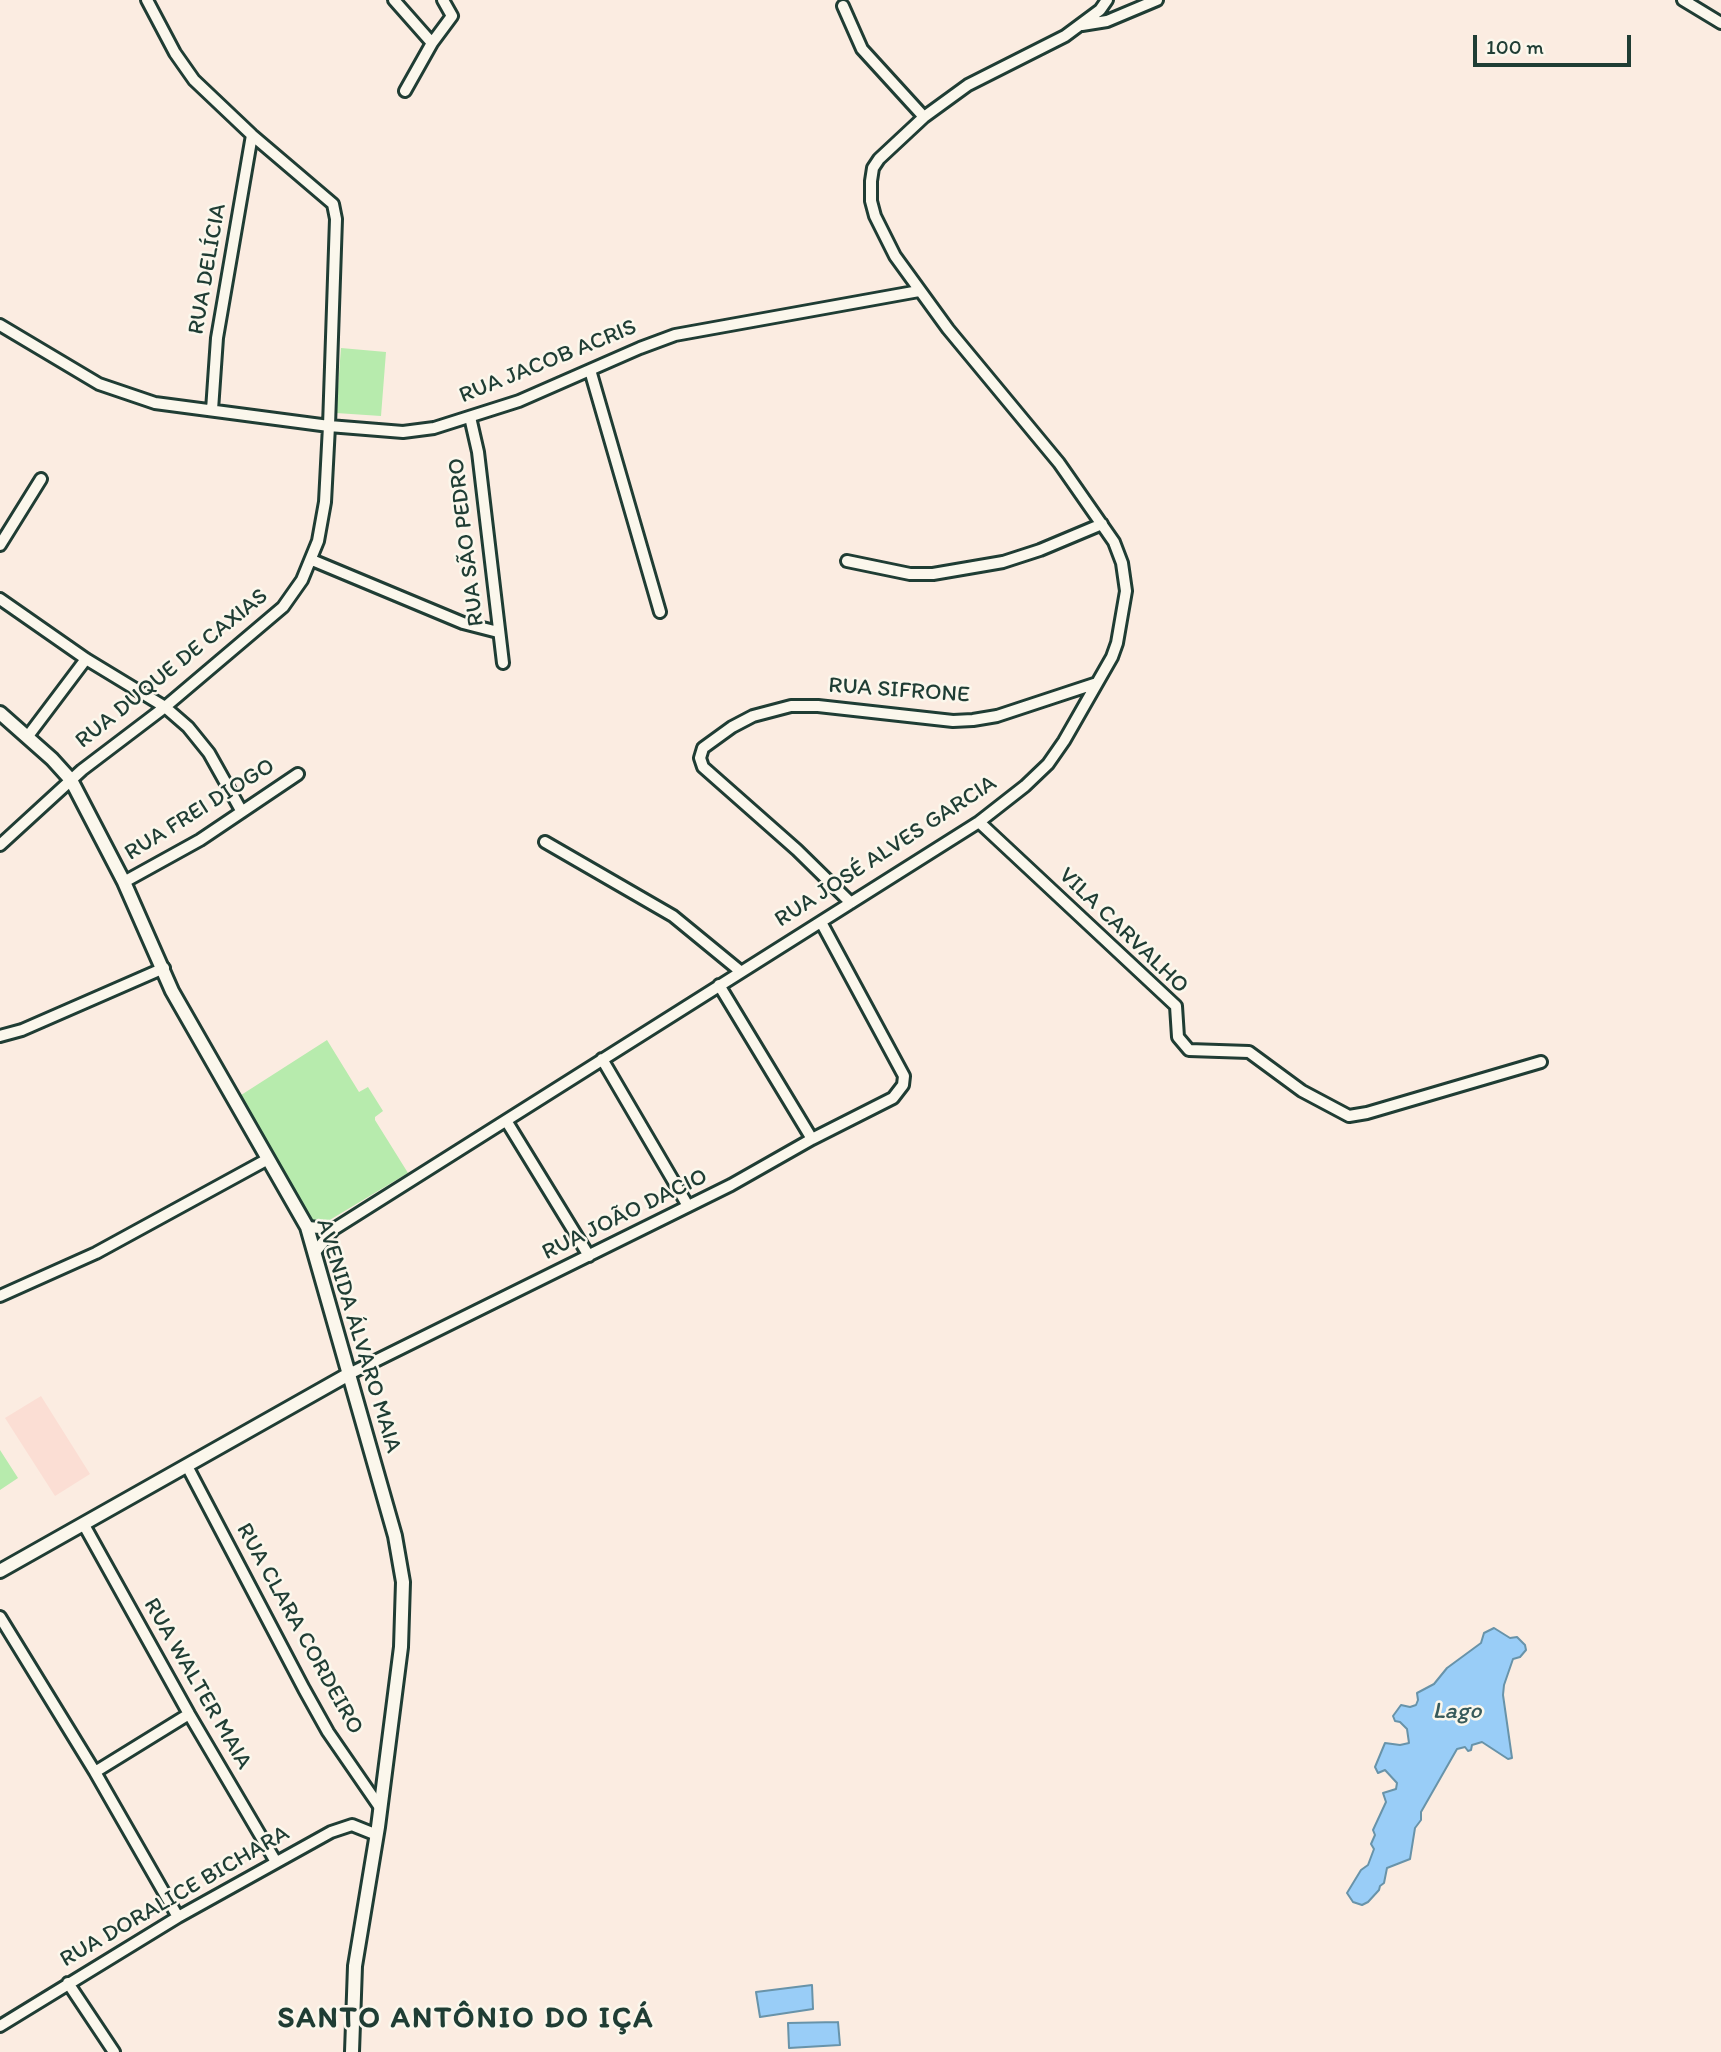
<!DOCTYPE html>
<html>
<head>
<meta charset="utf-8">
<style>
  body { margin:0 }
  #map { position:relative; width:1721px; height:2052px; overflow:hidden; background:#fbece1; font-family:Itim,sans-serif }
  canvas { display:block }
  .scale { position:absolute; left:1473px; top:35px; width:158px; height:32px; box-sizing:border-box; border:4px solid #1f3d34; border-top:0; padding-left:9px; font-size:21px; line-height:24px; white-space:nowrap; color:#1f3d34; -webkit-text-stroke:5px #fbf7ec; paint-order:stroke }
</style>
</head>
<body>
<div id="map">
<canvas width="1721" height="2052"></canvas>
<div class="scale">100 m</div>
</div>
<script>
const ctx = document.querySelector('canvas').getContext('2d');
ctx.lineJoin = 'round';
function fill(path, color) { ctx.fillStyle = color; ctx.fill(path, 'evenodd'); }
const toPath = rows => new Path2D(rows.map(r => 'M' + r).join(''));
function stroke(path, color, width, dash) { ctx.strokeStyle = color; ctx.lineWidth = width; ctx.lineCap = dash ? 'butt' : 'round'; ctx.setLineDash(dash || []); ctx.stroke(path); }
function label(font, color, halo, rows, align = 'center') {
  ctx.font = font + ' Itim,sans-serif'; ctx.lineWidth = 5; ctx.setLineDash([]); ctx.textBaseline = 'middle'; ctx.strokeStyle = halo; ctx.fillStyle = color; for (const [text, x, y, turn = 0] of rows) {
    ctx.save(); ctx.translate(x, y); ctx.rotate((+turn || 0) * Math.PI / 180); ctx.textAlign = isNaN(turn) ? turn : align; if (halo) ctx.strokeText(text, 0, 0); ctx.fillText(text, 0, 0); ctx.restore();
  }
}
const built = toPath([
  [41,1396,90,1474,55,1496,5,1418]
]);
const green = toPath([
  [341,348,386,352,381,416,336,413],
  [327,1040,359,1092,368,1087,383,1111,375,1117,375,1120,408,1173,323,1224,315,1224,238,1097],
  [0,1450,18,1478,0,1490]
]);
const water = toPath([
  [1494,1628,1510,1638,1517,1637,1525,1645,1526,1650,1520,1657,1513,1659,1504,1685,1503,1695,1512,1758,1508,1759,1482,1742,1472,1745,1471,1750,1468,1751,1465,1747,1457,1749,1421,1812,1421,1820,1415,1828,1410,1859,1387,1868,1384,1883,1380,1886,1379,1890,1368,1902,1362,1905,1353,1902,1347,1893,1361,1870,1368,1865,1374,1849,1371,1844,1375,1835,1373,1830,1386,1802,1383,1793,1396,1789,1397,1783,1385,1770,1378,1773,1375,1767,1385,1743,1400,1745,1409,1743,1407,1729,1400,1722,1395,1721,1393,1716,1401,1705,1410,1707,1416,1705,1418,1700,1417,1693,1434,1684,1447,1668,1481,1643,1484,1633,1494,1628],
  [812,1985,813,2009,760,2017,756,1992,812,1985],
  [838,2022,840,2045,789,2048,788,2023,838,2022]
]);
const minor = toPath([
  [394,0,432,43],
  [1683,0,1721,23],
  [843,6,862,49,924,117],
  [1082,25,1107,21,1157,0],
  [405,91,432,43,452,16,443,0],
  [0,325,99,384,155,403,329,426,403,432,434,428,519,401,640,348,675,335,919,291],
  [590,370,660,612],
  [212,410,217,338,252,135],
  [470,417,478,452,503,663],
  [0,545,41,479],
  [312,560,463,623,498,632],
  [847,561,910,574,933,574,1003,562,1040,550,1102,524],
  [0,599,86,659,165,707,188,727,209,753,242,812],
  [28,736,86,659],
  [979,822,1176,1006,1178,1037,1189,1050,1249,1052,1302,1091,1349,1116,1367,1113,1541,1062],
  [545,842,673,916,740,971],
  [0,845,82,770,165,707,283,607,302,580,318,541,325,502,329,426,336,219,333,204,252,135,194,80,175,53,147,0],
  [124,882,200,840,298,774],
  [851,903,797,850,703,767,700,758,703,748,732,727,753,716,791,706,818,706,953,721,973,720,997,716,1097,683],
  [719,985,812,1139],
  [0,1036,22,1030,164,968],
  [602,1059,688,1206],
  [507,1122,589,1256],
  [307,1227,334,1229],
  [315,1252,334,1229,979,822,1025,786,1048,764,1064,741,1112,657,1117,643,1126,591,1122,563,1114,542,1059,463,948,329,895,256,875,216,871,201,871,181,873,168,879,159,924,117,968,85,1065,36,1100,10,1107,0],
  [0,1296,96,1253,268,1159],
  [349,1374,731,1185,812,1139,893,1098,903,1085,904,1076,821,922],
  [187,1466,304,1689,328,1732,381,1809],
  [84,1525,189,1714,276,1862],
  [0,1617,95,1772,178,1917],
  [95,1772,189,1714],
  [68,1983,114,2052],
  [0,2026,178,1917,331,1832,352,1825,377,1835]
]);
const tertiary = toPath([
  [0,713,52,759,71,780,124,882,172,991,307,1227,395,1536,403,1582,401,1647,378,1827,355,1966,352,2052],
  [0,1571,349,1374]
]);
const streetNames = [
  ["RUA DELÍCIA",208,269,-80],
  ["RUA JACOB ACRIS",548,362,-22],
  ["RUA SÃO PEDRO",467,542,-97],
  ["RUA DUQUE DE CAXIAS",172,669,-39],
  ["RUA SIFRONE",899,691,4],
  ["RUA FREI DIOGO",200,810,-32],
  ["RUA JOSÉ ALVES GARCIA",886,852,-33],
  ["VILA CARVALHO",1123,931,44],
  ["RUA JOÃO DACIO",625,1215,-26],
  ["AVENIDA ÁLVARO MAIA",358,1336,73],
  ["RUA CLARA CORDEIRO",299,1629,61],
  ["RUA WALTER MAIA",197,1684,60],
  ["RUA DORALICE BICHARA",175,1897,-30]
];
const waterNames = [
  ["Lago",1457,1712]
];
const districtNames = [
  ["SANTO ANTÔNIO DO IÇÁ",466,2019]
];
fill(built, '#fbded4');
fill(green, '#b7ebad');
fill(water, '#99cdf7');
stroke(water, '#6893a9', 2);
stroke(minor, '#1f3d34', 16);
stroke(tertiary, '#1f3d34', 18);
stroke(minor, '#fbf7ec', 10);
stroke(tertiary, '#fbf7ec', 12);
label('23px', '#1f3d34', '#fbf7ec', streetNames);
label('italic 24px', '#375a5b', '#fbf7ec', waterNames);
ctx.letterSpacing = '2px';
label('bold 30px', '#1f3d34', '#fbf7ec', districtNames);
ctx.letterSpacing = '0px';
</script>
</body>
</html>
